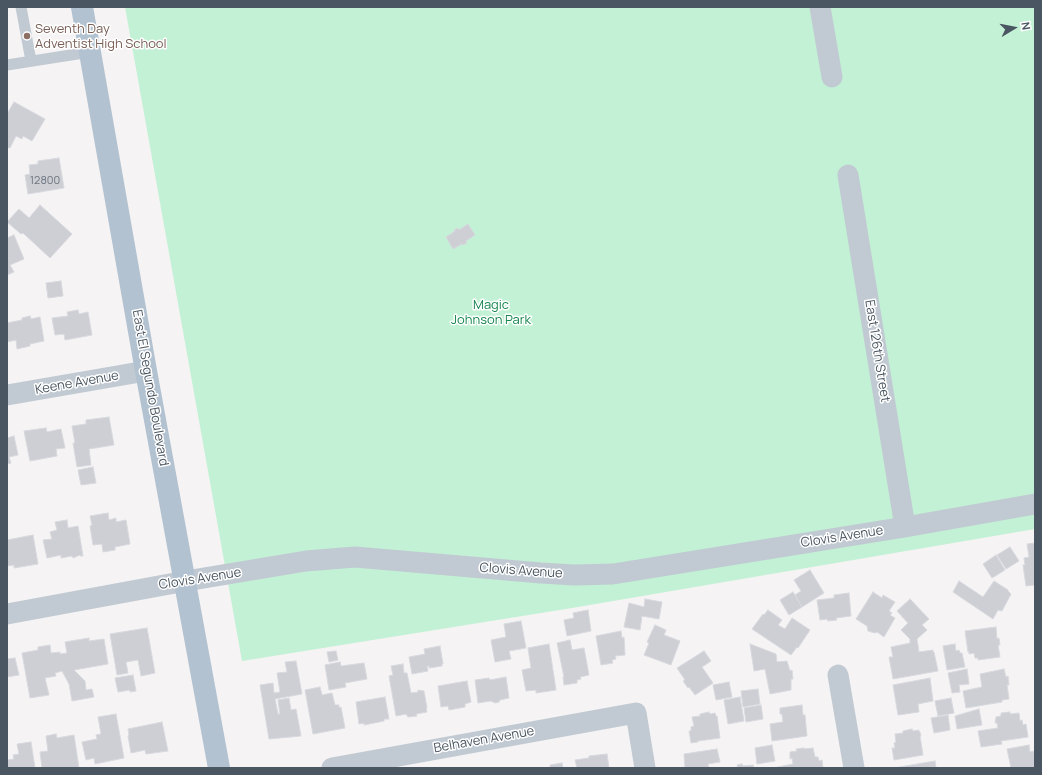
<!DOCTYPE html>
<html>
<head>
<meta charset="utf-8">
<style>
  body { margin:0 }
  #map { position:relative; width:1042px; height:775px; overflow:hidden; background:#f5f3f3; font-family:Manrope,sans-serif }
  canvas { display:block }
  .frame { position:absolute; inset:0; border:8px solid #4a5661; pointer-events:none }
  .north { position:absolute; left:994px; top:8px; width:40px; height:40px; -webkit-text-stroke:3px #fff; paint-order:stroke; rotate:80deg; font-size:11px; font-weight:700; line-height:16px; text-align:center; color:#4a5661 }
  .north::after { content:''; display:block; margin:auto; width:14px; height:18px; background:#4a5661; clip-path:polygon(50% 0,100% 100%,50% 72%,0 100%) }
</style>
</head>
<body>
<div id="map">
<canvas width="1042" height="775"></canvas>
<div class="frame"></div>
<div class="north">N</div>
</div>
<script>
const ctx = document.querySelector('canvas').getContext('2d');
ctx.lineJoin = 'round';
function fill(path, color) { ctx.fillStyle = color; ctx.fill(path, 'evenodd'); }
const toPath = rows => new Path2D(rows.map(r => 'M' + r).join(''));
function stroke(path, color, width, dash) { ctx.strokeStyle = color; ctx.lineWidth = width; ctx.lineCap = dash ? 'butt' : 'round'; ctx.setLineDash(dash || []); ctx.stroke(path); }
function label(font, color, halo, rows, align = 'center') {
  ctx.font = font + ' Manrope,sans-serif'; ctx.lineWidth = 3; ctx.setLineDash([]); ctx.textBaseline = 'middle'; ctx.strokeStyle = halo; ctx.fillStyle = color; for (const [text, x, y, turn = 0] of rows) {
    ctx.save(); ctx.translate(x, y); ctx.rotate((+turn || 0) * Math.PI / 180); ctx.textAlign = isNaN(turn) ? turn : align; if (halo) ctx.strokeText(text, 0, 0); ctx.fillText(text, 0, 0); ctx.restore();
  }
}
const green = toPath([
  [125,7,1035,7,1035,529,572,608,242,661]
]);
const building = toPath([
  [14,102,45,119,32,141,23,136,22,139,16,136,10,148,7,147,7,114,14,102],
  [59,158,64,188,28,194,25,175,30,174,29,165,38,164,38,161,59,158],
  [40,205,72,234,50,258,23,233,21,234,7,222,19,209,29,218,40,205],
  [468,224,475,235,466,241,467,243,463,245,462,244,453,249,446,237,455,231,454,230,458,228,459,230,468,224],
  [14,235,24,259,10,265,14,272,7,275,7,238,14,235],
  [61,281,63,296,48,298,46,283,61,281],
  [78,310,79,314,88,312,92,335,65,340,64,334,55,335,52,318,68,316,67,312,78,310],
  [30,316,31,319,40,317,44,341,30,344,30,346,17,349,16,340,7,342,7,323,22,320,22,318,30,316],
  [109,417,114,445,89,449,91,465,77,467,73,443,75,443,72,426,86,424,86,420,109,417],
  [46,428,47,432,61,429,65,448,56,449,57,456,30,461,24,431,46,428],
  [14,436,18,455,9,457,11,463,7,464,7,438,14,436],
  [93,467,96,483,81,485,78,470,93,467],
  [108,513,109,520,116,518,116,522,126,520,130,544,115,547,115,550,103,552,102,544,93,545,90,526,92,525,90,516,108,513],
  [67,520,68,528,78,526,83,556,80,556,80,555,73,558,72,556,61,558,61,555,47,558,43,540,52,539,50,532,57,530,55,522,67,520],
  [33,535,38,564,14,568,14,565,7,566,7,540,33,535],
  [1035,543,1035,585,1026,586,1023,565,1025,565,1024,558,1029,557,1027,544,1035,543],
  [1010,547,1019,561,1006,569,997,555,1010,547],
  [996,555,1005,570,992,578,983,564,996,555],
  [810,570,824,593,802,607,795,595,801,591,794,580,810,570],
  [959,581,983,597,994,581,1008,590,1008,591,1011,594,1002,611,998,610,993,619,953,592,959,581],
  [793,592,802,607,789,615,780,600,793,592],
  [873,592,882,598,883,595,895,602,889,611,892,613,890,615,895,618,884,637,877,632,875,633,868,631,867,626,856,619,873,592],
  [849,593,851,616,836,618,837,620,828,621,827,619,820,620,817,600,834,598,834,595,849,593],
  [645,599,662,602,659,619,642,616,640,630,624,627,629,603,644,607,645,599],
  [910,599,929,619,922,625,927,630,917,639,919,652,933,650,933,652,934,652,938,671,893,679,889,657,893,657,891,647,910,643,910,639,901,630,908,623,897,611,910,599],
  [588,610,591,631,567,636,564,620,574,618,573,613,588,610],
  [768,610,782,620,778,625,785,629,792,618,810,630,798,648,797,647,791,655,752,629,763,614,764,615,768,610],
  [521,621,526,648,509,651,511,659,495,662,491,640,506,637,504,624,521,621],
  [655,625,666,630,664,635,680,641,671,665,644,655,649,643,647,642,655,625],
  [996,627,997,639,999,638,1000,645,998,645,1000,657,978,660,978,658,975,658,974,653,969,654,969,651,968,652,965,631,996,627],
  [147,628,155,673,141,676,138,660,126,662,128,673,117,675,110,634,147,628],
  [621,631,622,638,624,637,625,655,615,656,616,659,612,660,613,663,601,665,596,636,621,631],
  [89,638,89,641,104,639,108,664,74,670,85,681,86,690,92,689,94,697,72,701,69,684,62,671,55,673,56,676,45,678,49,695,30,698,22,653,38,650,38,647,50,645,51,653,60,652,60,654,67,653,65,642,89,638],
  [570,640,572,650,584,648,589,675,580,677,581,679,577,680,577,683,564,685,563,677,564,677,557,643,570,640],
  [549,644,556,690,536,693,536,690,526,691,522,670,531,668,528,648,549,644],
  [750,644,776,654,777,662,787,661,790,671,792,670,793,679,791,679,791,690,770,694,765,669,754,671,750,644],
  [955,644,956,651,959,650,960,653,962,653,965,667,947,670,943,646,955,644],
  [440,646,443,664,442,664,442,666,429,668,429,666,427,666,428,671,412,674,409,657,425,654,424,649,440,646],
  [336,651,338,660,329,662,327,652,336,651],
  [704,651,711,661,702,667,713,683,695,695,689,687,688,688,683,681,685,680,677,668,704,651],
  [15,658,19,675,7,677,7,659,15,658],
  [296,661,302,694,275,699,278,714,280,714,278,700,289,698,291,710,296,709,301,736,269,739,260,685,273,683,274,693,280,692,277,673,287,672,285,662,296,661],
  [340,662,341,666,364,663,367,679,345,683,346,687,329,690,325,665,340,662],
  [403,664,404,673,407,673,411,693,418,692,418,690,424,691,427,708,426,708,427,712,416,714,417,716,408,717,406,714,396,716,389,676,393,675,391,666,403,664],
  [967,669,969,684,959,685,960,692,952,693,948,673,967,669],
  [1004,669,1006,677,1008,676,1009,685,1007,685,1009,699,1002,700,1002,702,966,708,963,691,982,687,980,674,1004,669],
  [133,675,136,691,130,692,130,690,118,692,115,678,133,675],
  [506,677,509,698,500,700,499,702,495,703,491,701,478,703,475,680,489,678,490,680,506,677],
  [930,678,933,701,918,704,919,712,898,715,893,685,930,678],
  [467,681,471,702,465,704,465,707,449,710,448,706,441,707,438,686,467,681],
  [729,682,732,697,716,700,713,685,729,682],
  [320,687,322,695,332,693,335,705,339,705,339,708,341,707,345,728,313,734,305,690,320,687],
  [758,689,760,704,743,707,741,691,758,689],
  [385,697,389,719,384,719,384,721,364,725,364,723,359,724,356,702,385,697],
  [740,697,744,721,728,724,724,700,740,697],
  [951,698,954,713,938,716,935,701,951,698],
  [761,705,763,719,746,722,744,708,761,705],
  [802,705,803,715,805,715,807,736,772,741,770,724,783,722,782,714,780,714,780,708,802,705],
  [979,709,982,725,957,729,955,716,979,709],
  [709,712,710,714,715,713,716,716,717,716,720,738,698,741,698,742,691,743,689,731,691,731,691,727,694,726,692,717,700,716,700,714,709,712],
  [1010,712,1010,714,1019,713,1020,721,1022,720,1023,725,1026,724,1028,737,1001,741,1002,744,981,747,978,731,998,728,997,723,995,723,996,717,1001,716,1001,713,1010,712],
  [116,714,124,758,95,764,94,758,86,760,82,742,97,739,96,735,101,734,98,717,116,714],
  [948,715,950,730,934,733,931,718,948,715],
  [162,722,168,751,146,754,145,750,131,753,128,736,129,735,128,729,162,722],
  [912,729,913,731,919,730,919,732,920,732,921,736,920,736,923,755,894,760,892,748,895,748,894,743,896,742,895,734,903,733,903,731,912,729],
  [56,734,57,738,74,735,79,768,42,768,40,752,48,751,46,736,56,734],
  [31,742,35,768,7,768,7,760,14,759,13,755,19,754,17,744,31,742],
  [772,745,775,761,757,764,755,748,772,745],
  [1029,745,1030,752,1034,751,1035,767,1033,768,1011,768,1007,749,1029,745],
  [804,748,804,749,813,748,815,757,818,757,819,761,822,760,823,768,773,768,793,764,792,758,790,759,790,752,797,751,796,749,804,748],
  [717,749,720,762,708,764,709,768,685,768,684,754,717,749],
  [607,754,609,768,577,768,575,760,589,758,589,756,607,754],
  [935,761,936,768,894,768,935,761],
  [562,763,563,768,549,768,550,768,550,765,562,763],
  [742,764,743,766,753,765,754,768,732,768,738,767,737,765,742,764]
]);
const lane = toPath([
  [21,7,31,61],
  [7,65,90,52]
]);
const street = toPath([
  [820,7,832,77],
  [848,175,905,527],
  [7,395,146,371],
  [7,614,186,581,306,561,355,557,541,573,574,575,613,574,905,527,1035,504],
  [838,675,854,768],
  [332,768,636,713,645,768]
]);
const primary = toPath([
  [82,7,146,371,219,768]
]);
const markers = [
  [27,36,4,"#8d6e63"]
];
const numberNames = [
  ["12800",45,181]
];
const educationNames = [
  ["Seventh Day",35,29],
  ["Adventist High School",35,44]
];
const parkNames = [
  ["Magic",491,305],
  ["Johnson Park",491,320]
];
const streetNames = [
  ["East 126th Street",877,351,81],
  ["Keene Avenue",77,383,-10],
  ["East El Segundo Boulevard",150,388,80],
  ["Clovis Avenue",842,537,-9],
  ["Clovis Avenue",521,571,4],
  ["Clovis Avenue",200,579,-9],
  ["Belhaven Avenue",484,740,-10]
];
fill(green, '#c3f1d5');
fill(building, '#cdcfd5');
stroke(building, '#d7d9de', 1);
stroke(lane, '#c1cad2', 11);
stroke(street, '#c1cad2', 21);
stroke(primary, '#b3c2d1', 22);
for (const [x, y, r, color] of markers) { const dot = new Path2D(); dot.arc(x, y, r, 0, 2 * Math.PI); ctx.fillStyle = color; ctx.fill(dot); stroke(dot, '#fff', 1.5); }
label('11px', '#6b747e', null, numberNames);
label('13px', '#785e54', '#fff', educationNames, 'left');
label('13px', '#17864f', '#fff', parkNames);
label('13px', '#4a5661', '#fff', streetNames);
</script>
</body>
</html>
